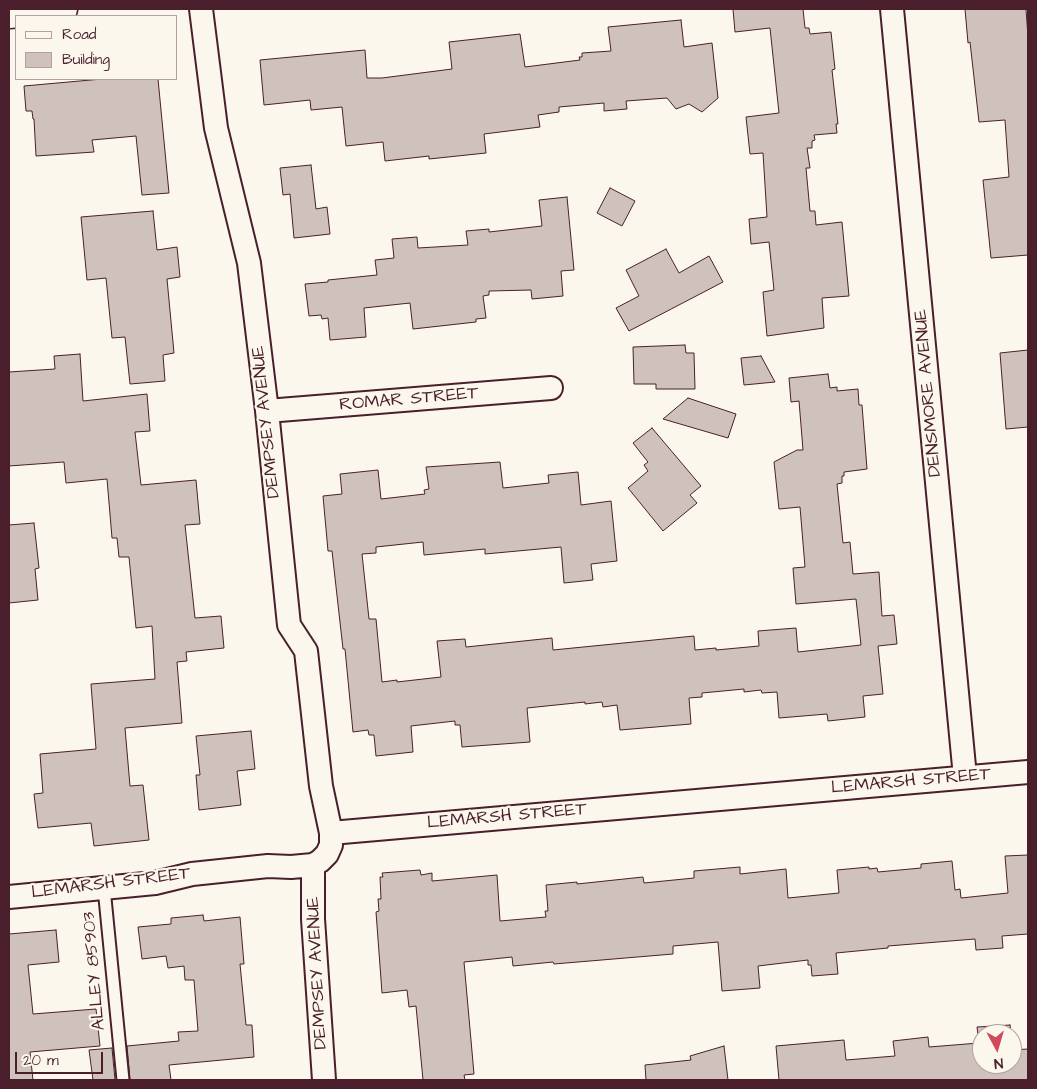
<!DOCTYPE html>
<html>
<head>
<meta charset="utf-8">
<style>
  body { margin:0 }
  #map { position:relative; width:1037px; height:1089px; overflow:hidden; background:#fbf7ec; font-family:"Architects Daughter",sans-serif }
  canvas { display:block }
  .frame { position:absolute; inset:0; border:10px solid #4a1f2b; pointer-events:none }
  .legend { position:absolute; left:15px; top:15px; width:162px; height:65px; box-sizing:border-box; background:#fbf7ec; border:1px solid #b4a19f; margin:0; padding:6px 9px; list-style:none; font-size:15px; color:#4a1f2b }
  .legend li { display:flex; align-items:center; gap:10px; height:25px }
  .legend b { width:25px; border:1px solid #b4a19f }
  .north { position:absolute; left:972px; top:1024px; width:50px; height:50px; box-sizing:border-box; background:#fbf7ec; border:1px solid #b4a19f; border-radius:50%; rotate:174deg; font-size:14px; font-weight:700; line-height:20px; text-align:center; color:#4a1f2b }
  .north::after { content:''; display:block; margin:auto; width:18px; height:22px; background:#d1495b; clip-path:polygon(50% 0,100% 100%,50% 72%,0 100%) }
  .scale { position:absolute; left:15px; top:1052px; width:88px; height:22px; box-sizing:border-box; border:2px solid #4a1f2b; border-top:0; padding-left:6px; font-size:15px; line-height:18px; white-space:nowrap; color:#4a1f2b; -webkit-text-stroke:4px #fbf7ec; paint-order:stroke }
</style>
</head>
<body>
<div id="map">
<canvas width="1037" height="1089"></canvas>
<div class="frame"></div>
<ul class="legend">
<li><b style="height:6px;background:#fbf7ec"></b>Road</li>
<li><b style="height:14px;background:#cfc2bc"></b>Building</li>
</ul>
<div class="north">N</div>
<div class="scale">20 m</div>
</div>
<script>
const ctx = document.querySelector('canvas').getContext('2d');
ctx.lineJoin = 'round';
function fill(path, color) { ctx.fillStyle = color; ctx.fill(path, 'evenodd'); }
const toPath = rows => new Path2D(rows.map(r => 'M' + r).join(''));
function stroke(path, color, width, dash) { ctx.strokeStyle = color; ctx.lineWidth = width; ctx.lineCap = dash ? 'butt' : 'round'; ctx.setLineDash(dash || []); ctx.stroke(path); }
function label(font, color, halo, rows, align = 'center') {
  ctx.font = font + ' "Architects Daughter",sans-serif'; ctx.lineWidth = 4.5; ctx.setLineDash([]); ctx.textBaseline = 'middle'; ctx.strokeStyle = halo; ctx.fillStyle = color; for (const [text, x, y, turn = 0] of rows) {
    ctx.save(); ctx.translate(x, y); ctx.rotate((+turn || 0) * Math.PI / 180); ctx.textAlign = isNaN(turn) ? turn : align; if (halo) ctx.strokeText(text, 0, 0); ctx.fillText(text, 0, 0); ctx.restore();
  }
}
const building = toPath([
  [733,9,803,9,805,28,809,28,810,34,831,32,835,69,832,70,838,124,836,124,837,133,814,135,815,140,812,141,812,148,807,148,810,168,806,168,810,211,815,211,816,225,842,222,849,296,822,298,824,328,767,336,763,292,774,290,769,242,751,244,749,219,767,217,763,153,750,154,746,117,779,113,770,28,735,32,733,9],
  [965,9,1026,9,1028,37,1028,255,991,258,983,180,1009,177,1005,120,979,122,970,42,968,43,965,9],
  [681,20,684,47,712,43,718,98,702,112,689,104,676,109,667,98,626,101,627,109,604,111,604,103,559,107,559,112,538,115,540,127,484,134,486,153,429,159,429,156,385,161,383,142,346,146,342,107,311,110,310,100,264,105,260,60,365,50,367,78,382,78,452,69,449,42,520,34,525,67,580,60,579,57,582,57,582,53,611,51,608,27,681,20],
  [102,79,158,79,169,193,142,195,136,136,92,140,94,152,36,156,34,119,33,119,32,111,26,111,24,86,102,79],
  [311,165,316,209,327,207,330,234,294,238,290,194,283,195,280,168,311,165],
  [610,188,635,201,622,226,597,213,610,188],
  [567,197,574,270,561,271,563,296,532,299,531,290,489,291,489,295,483,296,486,318,476,319,476,322,413,329,410,303,364,308,366,337,330,340,328,318,322,319,321,315,309,316,305,284,328,282,328,280,377,275,375,260,394,258,392,239,417,237,418,248,468,245,466,231,489,229,489,232,542,226,539,200,567,197],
  [153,211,157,250,177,247,180,277,167,279,174,353,163,355,165,381,130,384,125,337,112,338,106,278,87,280,81,217,153,211],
  [666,249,679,273,709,256,723,282,629,331,616,308,639,296,626,270,666,249],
  [685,345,686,353,694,353,695,389,656,389,656,384,634,384,633,347,685,345],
  [1028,350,1028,427,1006,429,1000,353,1028,350],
  [80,354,83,401,147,394,150,431,135,432,141,485,196,480,200,524,185,525,195,618,221,616,224,648,186,652,187,661,177,662,182,723,125,728,130,786,143,785,149,840,94,846,91,823,38,828,34,794,43,793,40,754,96,749,91,684,155,679,152,626,136,628,129,557,119,557,117,538,112,538,107,479,66,483,64,462,9,466,9,372,55,369,54,356,80,354],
  [761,356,775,382,744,385,741,358,761,356],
  [828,374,830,388,837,387,837,391,858,389,859,405,862,405,867,469,844,472,844,476,842,476,842,483,837,484,843,543,850,542,853,574,879,572,882,616,894,615,897,644,878,646,883,694,863,696,865,717,828,721,827,714,779,718,777,692,762,693,761,690,744,692,744,689,702,693,702,697,689,698,691,724,620,730,617,705,603,707,602,702,585,704,585,702,527,708,530,742,462,747,460,725,455,725,455,721,411,726,413,752,376,756,374,735,369,735,368,730,353,732,345,649,343,649,332,551,328,551,323,496,342,494,340,474,378,470,381,499,425,494,424,490,429,489,426,467,500,462,503,488,549,483,548,475,578,472,581,505,611,501,617,561,591,564,593,580,564,583,561,547,485,554,485,549,424,555,423,542,376,547,376,553,362,554,369,619,376,619,382,682,397,680,397,682,441,677,437,641,465,639,466,647,552,638,553,650,694,636,695,650,716,648,716,650,759,646,758,631,796,628,798,652,861,645,856,599,796,604,793,568,805,567,800,507,779,509,774,462,797,450,803,450,799,401,791,402,789,378,828,374],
  [688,398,736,414,728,438,663,419,688,398],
  [652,428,701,486,690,495,697,503,663,531,628,488,648,471,644,465,648,462,633,443,652,428],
  [34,523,39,568,35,569,38,600,9,603,9,525,34,523],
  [251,731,255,769,237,771,241,805,199,810,196,775,200,775,196,736,251,731],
  [1028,855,1028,934,1002,936,1003,948,976,950,975,939,888,946,888,948,836,953,838,974,812,976,811,965,808,965,808,960,758,966,760,988,722,991,718,942,673,946,673,954,554,964,553,962,513,966,512,957,464,962,474,1074,464,1075,465,1080,423,1080,416,1006,409,1007,407,990,382,993,376,912,379,911,378,899,381,899,380,877,383,877,382,873,420,870,421,875,432,873,432,881,497,875,500,921,546,917,545,911,548,911,546,885,577,882,577,884,643,877,644,883,694,878,694,871,740,867,740,874,786,869,788,898,839,893,837,870,869,867,869,869,877,868,878,872,921,868,921,864,952,861,955,890,960,889,961,898,1008,893,1005,856,1028,855],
  [203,915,204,921,240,917,244,964,240,964,246,1025,252,1025,254,1057,169,1065,171,1080,130,1080,127,1046,179,1041,178,1032,198,1031,194,980,185,980,184,966,168,968,166,956,142,959,138,927,171,924,171,918,203,915],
  [56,930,59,962,28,965,33,1014,96,1009,100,1046,30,1052,33,1080,9,1080,9,934,56,930],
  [1010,1025,1011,1034,982,1034,982,1064,1012,1064,1012,1046,1012,1050,1028,1049,1028,1080,779,1080,776,1046,844,1040,846,1060,895,1056,893,1041,928,1037,929,1047,979,1043,977,1027,1010,1025],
  [724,1046,728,1080,646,1080,645,1065,691,1060,690,1056,724,1046],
  [112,1048,115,1080,93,1080,89,1050,112,1048]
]);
const service = toPath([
  [104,888,123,1080]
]);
const minor = toPath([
  [201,9,216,128,249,263,267,411,289,625,306,651,321,786,331,833],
  [892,9,965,777],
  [267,411,551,388],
  [313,865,313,919,324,1080],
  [9,897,155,883,192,874,268,866,291,867,313,865,320,861,327,854,331,845,331,833,1028,772]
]);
const tertiary = toPath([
  [9,14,63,9]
]);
const streetNames = [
  ["DENSMORE AVENUE",929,393,-95],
  ["ROMAR STREET",409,400,-5],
  ["DEMPSEY AVENUE",267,422,-96],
  ["LEMARSH STREET",911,782,-5],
  ["LEMARSH STREET",507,817,-5],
  ["LEMARSH STREET",111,884,-7],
  ["ALLEY 85903",95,971,-95],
  ["DEMPSEY AVENUE",318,973,-93]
];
fill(building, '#cfc2bc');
stroke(building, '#4a1f2b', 1);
stroke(service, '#4a1f2b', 15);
stroke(minor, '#4a1f2b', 26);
stroke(tertiary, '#4a1f2b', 31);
stroke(service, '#fbf7ec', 11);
stroke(minor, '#fbf7ec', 22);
stroke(tertiary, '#fbf7ec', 28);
label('18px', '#4a1f2b', '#fbf7ec', streetNames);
</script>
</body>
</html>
